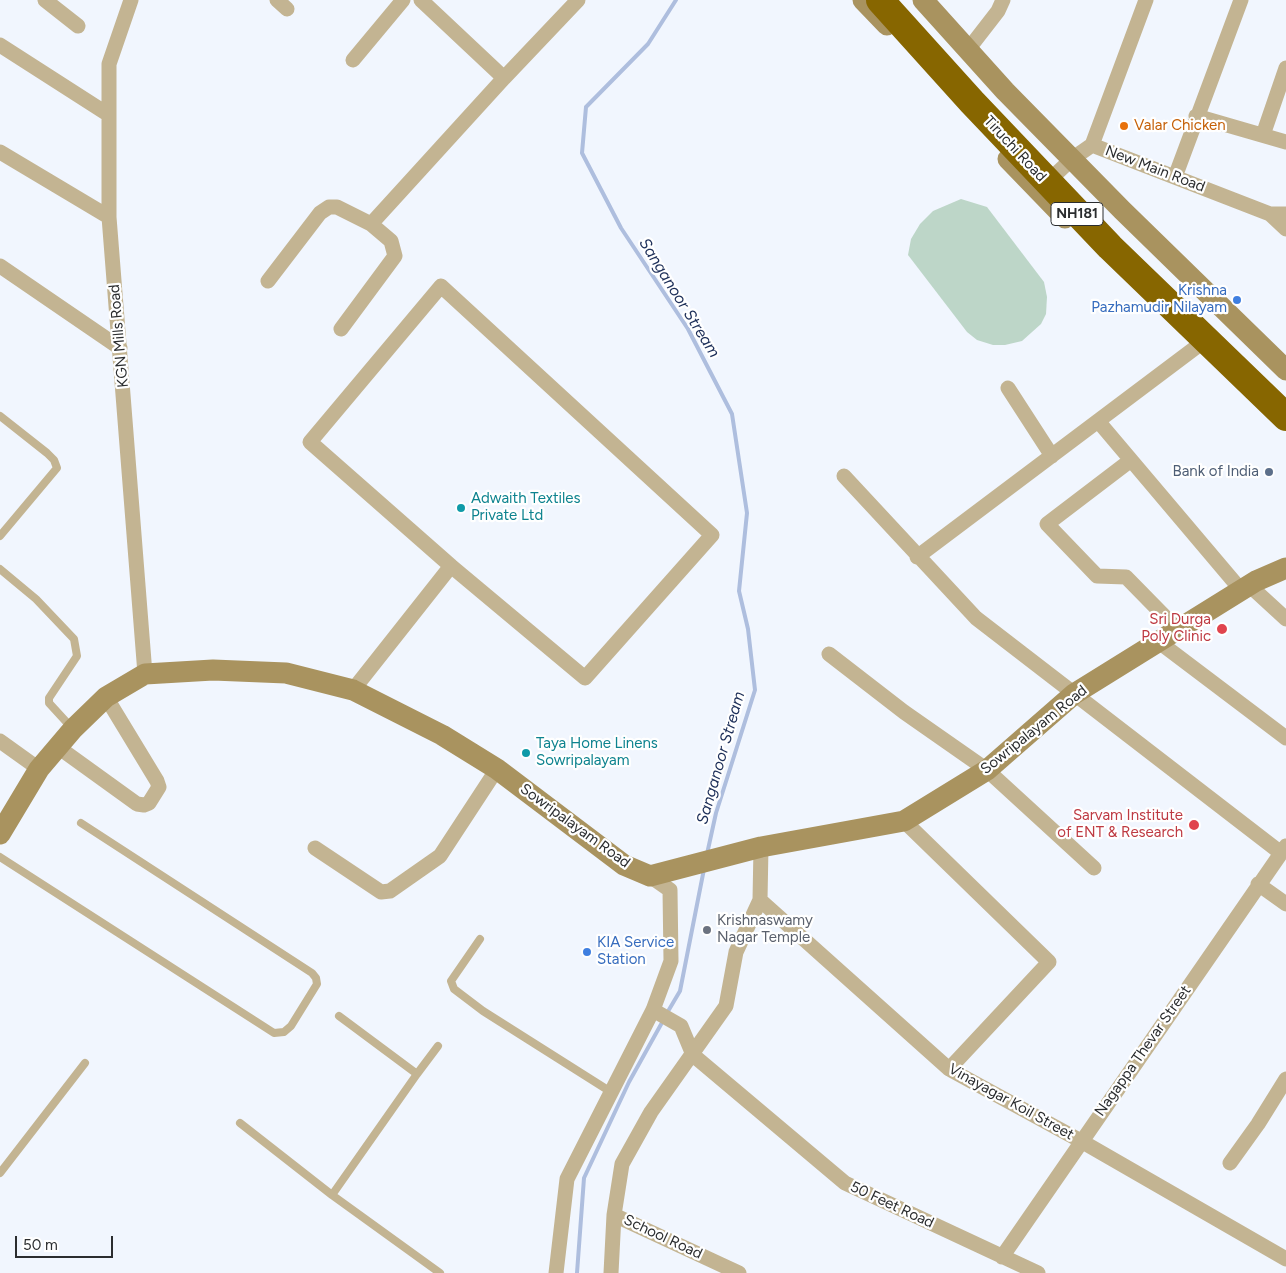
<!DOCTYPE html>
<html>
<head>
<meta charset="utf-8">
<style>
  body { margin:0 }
  #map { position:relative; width:1286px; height:1273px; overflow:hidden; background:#f1f6fe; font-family:Figtree,sans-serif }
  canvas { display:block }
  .scale { position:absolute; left:15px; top:1236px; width:98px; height:22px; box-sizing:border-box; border:2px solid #2b2d2f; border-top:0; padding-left:6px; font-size:15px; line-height:18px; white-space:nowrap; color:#2b2d2f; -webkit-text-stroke:4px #fff; paint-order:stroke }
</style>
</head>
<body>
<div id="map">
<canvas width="1286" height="1273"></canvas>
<div class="scale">50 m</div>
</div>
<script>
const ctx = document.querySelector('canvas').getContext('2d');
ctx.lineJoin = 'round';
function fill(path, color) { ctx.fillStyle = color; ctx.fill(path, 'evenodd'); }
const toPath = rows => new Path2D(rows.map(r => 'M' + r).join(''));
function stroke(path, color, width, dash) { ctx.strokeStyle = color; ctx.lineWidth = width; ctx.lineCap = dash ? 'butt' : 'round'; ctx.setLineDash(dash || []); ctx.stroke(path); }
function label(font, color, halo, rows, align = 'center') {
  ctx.font = font + ' Figtree,sans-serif'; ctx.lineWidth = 4.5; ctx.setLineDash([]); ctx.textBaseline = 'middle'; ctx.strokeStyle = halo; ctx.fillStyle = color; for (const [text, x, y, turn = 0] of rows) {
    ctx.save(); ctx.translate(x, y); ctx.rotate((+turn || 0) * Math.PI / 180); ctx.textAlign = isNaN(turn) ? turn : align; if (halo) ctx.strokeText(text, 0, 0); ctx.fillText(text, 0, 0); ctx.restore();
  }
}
const green = toPath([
  [961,199,987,207,1044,282,1047,297,1046,314,1041,324,1022,341,1005,345,993,345,977,340,967,332,908,255,911,239,920,224,933,211]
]);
const stream = toPath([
  [676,0,648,44,586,107,582,153,621,228,688,329,732,414,747,513,739,591,748,629,755,690,716,813,707,854],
  [667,1013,680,991,704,869],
  [577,1273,584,1178,629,1082,664,1019]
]);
const lane = toPath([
  [0,416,47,453,54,460,57,468,0,536],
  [0,569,36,599,74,639,77,656,49,698,49,703,71,727],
  [0,857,274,1033,284,1032,291,1026,317,984,316,978,312,973,81,823],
  [480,939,451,981,454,989,483,1011,611,1092],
  [417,1074,438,1046],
  [240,1123,332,1195,440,1273],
  [0,1173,85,1063],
  [332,1195,417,1074,339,1016]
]);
const street = toPath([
  [45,0,78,26],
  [131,0,109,64,109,217,145,674],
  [277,0,287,9],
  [421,0,504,78,578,0],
  [0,45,109,115],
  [967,51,998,11,1003,0],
  [353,60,403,0],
  [1196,116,1286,142],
  [1263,135,1286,68],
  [1092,145,1146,0],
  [0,152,109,217],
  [1175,177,1241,0],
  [1043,186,1072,159,1092,145,1270,214,1286,214],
  [1270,214,1286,229],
  [371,224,504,78],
  [0,266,120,348],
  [268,281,320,213,329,207,337,207,371,224,391,241,395,256,341,329],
  [1008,388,1052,456],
  [1098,421,1241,590],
  [1131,460,1047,524,1097,576,1126,577,1178,630],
  [844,476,976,618,1281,853],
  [917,557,1199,345],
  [1249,585,1286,619],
  [1159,642,1286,738],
  [829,654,904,712,987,770,1094,868],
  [353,690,451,566,310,442,441,286,712,535,585,678,451,566],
  [0,741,39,769],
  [58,747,137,804,144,805,149,803,159,787,157,781,106,697],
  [904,821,1049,962,949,1069],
  [761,847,760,900,949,1069,1081,1141,1286,1259],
  [315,848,381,892,390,891,440,856,497,769],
  [1258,884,1286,904],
  [653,1010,681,1026,693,1055,845,1183,1038,1273],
  [1230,1163,1258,1124,1286,1079],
  [614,1215,739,1273],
  [1002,1257,1286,846],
  [556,1273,567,1179,653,1010,671,961,670,890,650,876],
  [611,1273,614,1215,622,1164,651,1112,726,1006,736,952,760,900]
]);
const secondary = toPath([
  [863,0,887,25],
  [923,0,1005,91,1122,210,1286,370],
  [1008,159,1065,218],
  [0,834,39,769,73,729,106,697,145,674,213,670,286,673,353,690,442,735,497,769,624,865,650,876,761,847,904,821,987,770,1074,694,1256,581,1286,568]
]);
const highwayBridge = toPath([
  [880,0,972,102,1110,247,1286,417]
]);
const markers = [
  [1124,126,5,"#e8710a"],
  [1237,300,5,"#3f7fe0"],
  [1269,472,5,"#5c6f8a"],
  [461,508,5,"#0f9aa8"],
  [1222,629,6,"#e0444e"],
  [526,753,5,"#0f9aa8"],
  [1194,825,6,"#e0444e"],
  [707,930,5,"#6b7280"],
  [587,952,5,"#3f7fe0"]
];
const shields = [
  [1077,214,52]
];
const shieldNames = [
  ["NH181",1077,214]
];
const foodNames = [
  ["Valar Chicken",1134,126]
];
const streetNames = [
  ["Tiruchi Road",1015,149,47],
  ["New Main Road",1155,169,21],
  ["KGN Mills Road",119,336,-95],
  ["Sowripalayam Road",1034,730,-39],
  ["Sowripalayam Road",575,826,36],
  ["Nagappa Thevar Street",1143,1051,-55],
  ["Vinayagar Koil Street",1011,1102,29],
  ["50 Feet Road",892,1205,25],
  ["School Road",663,1237,25]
];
const shopNames = [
  ["Krishna",1227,291],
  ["Pazhamudir Nilayam",1227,308],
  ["KIA Service",597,943,"left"],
  ["Station",597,960,"left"]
];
const serviceNames = [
  ["Bank of India",1259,472]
];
const cultureNames = [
  ["Adwaith Textiles",471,499],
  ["Private Ltd",471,516],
  ["Taya Home Linens",536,744],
  ["Sowripalayam",536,761]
];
const healthNames = [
  ["Sri Durga",1211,620],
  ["Poly Clinic",1211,637],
  ["Sarvam Institute",1183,816],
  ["of ENT & Research",1183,833]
];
const worshipNames = [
  ["Krishnaswamy",717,921],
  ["Nagar Temple",717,938]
];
const waterNames = [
  ["Sanganoor Stream",679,298,58],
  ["Sanganoor Stream",721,758,-74]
];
fill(green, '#bdd6c8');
stroke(stream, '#aebede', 4);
stroke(lane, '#c3b492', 8);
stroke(street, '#c3b492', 15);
stroke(secondary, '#a9935f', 21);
stroke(highwayBridge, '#876600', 28);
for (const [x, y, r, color] of markers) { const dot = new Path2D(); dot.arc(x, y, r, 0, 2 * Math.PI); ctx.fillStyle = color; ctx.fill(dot); stroke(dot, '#fff', 2); }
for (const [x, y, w] of shields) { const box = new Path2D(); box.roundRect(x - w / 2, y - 11.5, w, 23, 4); ctx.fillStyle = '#fff'; ctx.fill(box); stroke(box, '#2b2d2f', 1); }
label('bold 14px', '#2b2d2f', null, shieldNames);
label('15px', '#c56008', '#fff', foodNames, 'left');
label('15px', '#2b2d2f', '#fff', streetNames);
label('15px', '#366cbe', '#fff', shopNames, 'right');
label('15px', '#4e5e75', '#fff', serviceNames, 'right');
label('15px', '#0d838f', '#fff', cultureNames, 'left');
label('15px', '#be3a42', '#fff', healthNames, 'right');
label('15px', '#5b616d', '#fff', worshipNames, 'left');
label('italic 16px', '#1c2e58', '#fff', waterNames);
</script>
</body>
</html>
